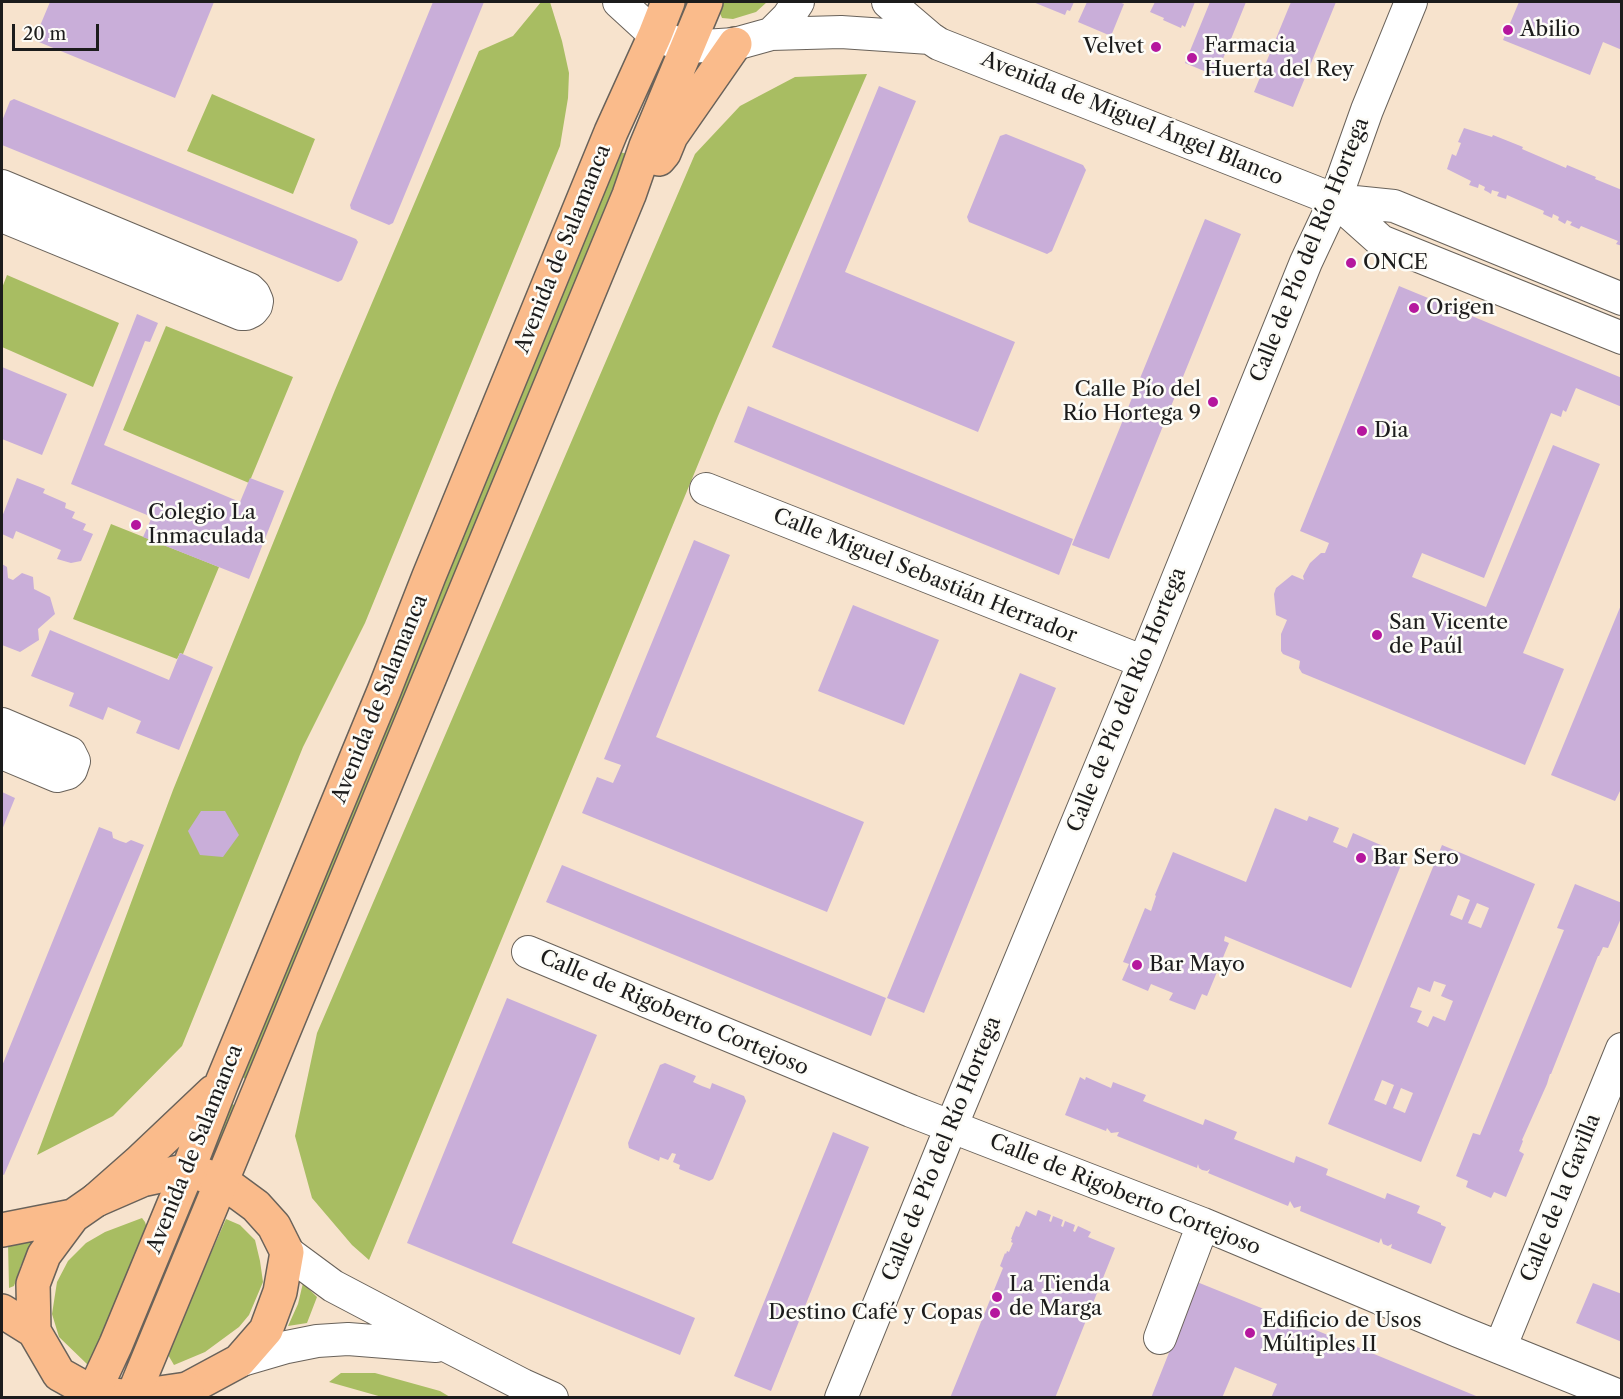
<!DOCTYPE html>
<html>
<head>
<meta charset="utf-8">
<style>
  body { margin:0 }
  #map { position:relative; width:1623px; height:1399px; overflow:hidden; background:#f7e3cd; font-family:"Libre Caslon Text",serif }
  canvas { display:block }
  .frame { position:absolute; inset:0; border:3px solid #1c1c1c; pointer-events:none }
  .scale { position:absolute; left:12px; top:24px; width:87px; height:27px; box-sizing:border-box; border:3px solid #1c1c1c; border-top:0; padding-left:8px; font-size:18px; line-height:21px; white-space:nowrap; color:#1c1c1c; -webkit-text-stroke:4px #fdfcf7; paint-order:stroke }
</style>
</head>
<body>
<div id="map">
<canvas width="1623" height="1399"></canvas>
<div class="frame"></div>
<div class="scale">20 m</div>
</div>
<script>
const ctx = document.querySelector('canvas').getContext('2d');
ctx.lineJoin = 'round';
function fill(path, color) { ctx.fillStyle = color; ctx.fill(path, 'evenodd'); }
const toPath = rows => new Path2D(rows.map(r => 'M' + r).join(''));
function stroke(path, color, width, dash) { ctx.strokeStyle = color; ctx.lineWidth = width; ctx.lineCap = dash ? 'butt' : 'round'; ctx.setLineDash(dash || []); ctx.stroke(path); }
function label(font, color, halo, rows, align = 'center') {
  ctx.font = font + ' "Libre Caslon Text",serif'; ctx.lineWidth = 5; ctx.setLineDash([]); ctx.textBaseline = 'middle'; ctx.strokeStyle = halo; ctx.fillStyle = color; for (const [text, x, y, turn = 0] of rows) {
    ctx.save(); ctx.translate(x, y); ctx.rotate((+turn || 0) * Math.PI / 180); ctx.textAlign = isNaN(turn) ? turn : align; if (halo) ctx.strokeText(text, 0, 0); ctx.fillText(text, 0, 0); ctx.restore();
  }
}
const green = toPath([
  [541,2,550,2,562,41,569,73,568,98,560,146,365,623,303,747,182,1046,113,1116,37,1155,173,790,335,390,479,51,513,36],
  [723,2,767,2,756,12,733,19,722,18,719,11],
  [867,74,718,416,369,1260,352,1245,312,1198,295,1136,317,1033,695,154,740,106,795,77],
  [212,94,315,139,293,194,187,151],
  [620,152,627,154,247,1081,243,1077],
  [7,275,119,323,93,387,2,347,2,288],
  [166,326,293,377,249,483,123,430],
  [111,524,219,567,183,654,180,653,177,659,73,619],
  [232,1104,239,1107,220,1149,213,1148],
  [142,1218,145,1222,147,1228,88,1365,59,1337,52,1314,57,1282,68,1261,86,1243,105,1232],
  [226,1219,240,1225,255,1240,260,1261,263,1282,249,1315,239,1327,205,1352,174,1365,167,1353],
  [191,1224,139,1346,128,1353,176,1234],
  [36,1237,21,1265,14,1286,9,1288,8,1243],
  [303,1283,317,1297,307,1323,288,1326,298,1304],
  [341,1373,375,1373,440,1391,450,1397,382,1397,329,1382]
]);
const building = toPath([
  [50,2,214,2,175,98,34,40],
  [433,2,484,2,393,223,389,225,351,209,350,205],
  [1033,2,1074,2,1070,11,1067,10,1065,15],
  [1087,2,1119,2,1124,4,1111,36,1078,22],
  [1155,2,1195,2,1185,27,1182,25,1181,28,1163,20,1164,18,1150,12],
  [1210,2,1246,2,1216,76,1185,63],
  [1291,2,1336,2,1293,107,1254,92],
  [1519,2,1622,2,1622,50,1603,42,1590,75,1503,40],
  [879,86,916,101,845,272,1015,342,978,432,772,347],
  [14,99,356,239,358,242,342,280,338,282,2,145,2,121,10,101],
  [1464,128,1492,137,1493,135,1523,147,1522,149,1566,168,1567,165,1596,177,1595,179,1622,190,1622,246,1616,244,1618,241,1581,226,1579,229,1570,225,1572,222,1569,221,1567,220,1565,224,1558,220,1559,217,1553,214,1552,218,1543,214,1544,211,1523,202,1507,195,1506,199,1497,196,1499,192,1495,191,1492,190,1491,194,1488,192,1484,190,1485,187,1479,184,1478,188,1469,185,1471,181,1447,169,1452,154,1456,156,1461,143,1458,142],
  [1006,134,1083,165,1086,170,1052,251,1047,254,969,222,967,217,1000,136],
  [1205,219,1241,234,1109,559,1072,545],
  [1399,286,1622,378,1622,407,1576,388,1566,412,1563,410,1561,417,1551,413,1484,578,1422,553,1412,577,1486,607,1553,445,1600,464,1523,653,1564,669,1525,765,1302,673,1299,668,1300,661,1283,654,1281,651,1281,634,1287,620,1276,615,1274,594,1276,588,1292,575,1304,580,1303,576,1310,563,1321,553,1325,553,1329,543,1300,531],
  [137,314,158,323,150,342,145,341,104,445,240,502,250,478,284,491,249,579,143,537,152,517,71,484],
  [2,367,67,394,42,455,2,439],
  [748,406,1073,539,1059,575,734,442],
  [17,478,45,489,43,493,66,503,65,508,75,512,72,518,86,524,83,530,93,534,81,561,71,563,57,559,61,550,16,531,13,539,2,534,2,517],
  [694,540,730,555,656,737,864,822,827,912,582,813,597,777,613,783,621,765,604,759],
  [2,564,7,567,8,578,13,580,22,573,33,577,34,589,50,597,55,614,38,629,39,640,20,652,2,645],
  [853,605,939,640,904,725,818,691],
  [1621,605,1622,787,1615,801,1551,775],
  [50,630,169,680,180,653,213,667,179,750,136,733,141,721,108,707,103,720,69,706,74,693,31,676],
  [1020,673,1056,688,924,1013,887,998],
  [2,792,15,798,2,830],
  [1275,808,1307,821,1309,816,1339,828,1333,842,1347,848,1353,833,1383,846,1381,851,1403,860,1351,988,1225,936,1224,941,1229,943,1207,996,1202,994,1195,1010,1169,1000,1173,993,1151,984,1148,991,1122,980,1129,964,1123,962,1145,908,1151,911,1156,896,1155,895,1173,852,1246,882],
  [201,811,225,811,239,835,223,857,200,855,188,831],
  [99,827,112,832,113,838,120,841,126,843,131,840,144,845,4,1175,2,1174,2,1066],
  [1442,845,1535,884,1421,1162,1328,1124],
  [1458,895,1470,900,1462,920,1450,915],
  [1477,903,1489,908,1481,928,1468,923],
  [1434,981,1446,985,1441,996,1453,1001,1445,1021,1433,1016,1428,1027,1417,1022,1422,1011,1410,1007,1418,987,1430,992],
  [1382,1080,1394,1085,1386,1105,1374,1100],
  [1401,1088,1413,1093,1405,1113,1393,1108],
  [562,865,886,998,871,1036,546,902],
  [1575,884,1622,903,1622,916,1608,948,1603,947,1599,956,1598,956,1551,1074,1550,1074,1547,1084,1522,1140,1523,1141,1519,1151,1524,1154,1506,1197,1494,1192,1491,1198,1466,1187,1468,1181,1456,1176,1473,1133,1480,1135,1564,930,1557,928],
  [507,998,597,1035,512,1243,695,1318,680,1355,407,1243],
  [665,1063,696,1076,693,1082,702,1086,710,1089,712,1083,744,1096,746,1101,713,1179,709,1181,679,1169,680,1165,673,1162,676,1154,672,1153,668,1160,660,1157,659,1161,629,1148,628,1143,660,1065],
  [1080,1077,1085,1080,1086,1077,1111,1088,1113,1082,1146,1095,1143,1101,1203,1125,1205,1119,1237,1132,1234,1139,1294,1163,1296,1156,1328,1169,1326,1175,1385,1199,1387,1193,1420,1206,1417,1213,1441,1223,1441,1225,1446,1227,1431,1264,1391,1248,1392,1244,1388,1246,1383,1244,1381,1238,1379,1243,1300,1211,1301,1206,1294,1208,1290,1201,1288,1206,1208,1173,1210,1169,1207,1171,1202,1170,1199,1168,1198,1164,1197,1168,1117,1136,1119,1132,1111,1133,1107,1128,1106,1131,1065,1115],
  [833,1132,869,1147,771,1391,734,1376],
  [1038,1210,1051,1215,1049,1221,1051,1222,1053,1216,1063,1220,1061,1226,1063,1227,1065,1221,1075,1225,1073,1231,1075,1232,1078,1226,1091,1232,1088,1237,1115,1248,1055,1398,950,1398,1003,1268,1000,1266,1005,1253,1006,1254,1007,1251,1009,1252,1013,1243,1011,1242,1012,1239,1011,1239,1016,1226,1019,1227,1026,1211,1036,1216],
  [1197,1282,1301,1324,1481,1398,1271,1398,1277,1384,1235,1367,1222,1398,1151,1398],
  [1593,1283,1622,1294,1622,1342,1576,1323]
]);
const minor = toPath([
  [619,2,655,35,688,47,735,44,771,34,788,17,798,2],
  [888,2,930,38,939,44,1335,200,1394,206,1622,299],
  [771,34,841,32,930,38],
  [2,186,249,289,254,294,257,301,256,306,252,311,246,314,241,314,2,216],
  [1335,200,1381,241,1622,338],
  [706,489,1144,662],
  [2,724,70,753,74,761,71,770,68,773,57,776,2,753],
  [528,952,911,1111,1203,1224,1458,1331,1622,1397],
  [287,1252,333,1286,449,1347,523,1385,552,1398],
  [1160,1338,1203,1224],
  [1500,1348,1622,1049],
  [239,1361,287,1347,317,1341,348,1339,436,1346],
  [841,1398,951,1127,1144,662,1306,262,1335,200,1367,110,1411,2]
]);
const major = toPath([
  [188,1170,222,1181,256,1206,274,1226,287,1252,280,1292,266,1330,239,1361,187,1389,132,1397,93,1393,59,1374,34,1331,33,1284,44,1255,73,1216,96,1200,142,1180,188,1170],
  [2,1230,73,1216],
  [2,1311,34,1331]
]);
const highway = toPath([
  [659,159,664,153,671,136,735,44],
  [96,1200,138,1163,213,1092],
  [91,1398,116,1344,188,1170,221,1085,384,691,429,576,611,132,655,35,668,2],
  [132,1398,629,195,646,146,706,2],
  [177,1398,187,1389]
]);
const markers = [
  [1508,30,6,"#b5179e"],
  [1156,47,6,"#b5179e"],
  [1192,58,6,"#b5179e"],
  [1351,263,6,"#b5179e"],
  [1414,308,6,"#b5179e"],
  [1213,402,6,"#b5179e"],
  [1362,431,6,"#b5179e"],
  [136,525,6,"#b5179e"],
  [1377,635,6,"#b5179e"],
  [1361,858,6,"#b5179e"],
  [1137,965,6,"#b5179e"],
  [997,1297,6,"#b5179e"],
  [995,1313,6,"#b5179e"],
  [1250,1333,6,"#b5179e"]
];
const poiNames = [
  ["Abilio",1520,30],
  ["Farmacia",1204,46],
  ["Huerta del Rey",1204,70],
  ["Velvet",1144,47,"right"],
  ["ONCE",1363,263],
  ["Origen",1426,308],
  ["Calle Pío del",1201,390,"right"],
  ["Río Hortega 9",1201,414,"right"],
  ["Dia",1374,431],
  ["Colegio La",148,513],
  ["Inmaculada",148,537],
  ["San Vicente",1389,623],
  ["de Paúl",1389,647],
  ["Bar Sero",1373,858],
  ["Bar Mayo",1149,965],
  ["La Tienda",1009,1285],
  ["de Marga",1009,1309],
  ["Destino Café y Copas",983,1313,"right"],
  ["Edificio de Usos",1262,1321],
  ["Múltiples II",1262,1345]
];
const streetNames = [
  ["Avenida de Miguel Ángel Blanco",1132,119,22],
  ["Avenida de Salamanca",563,249,-68],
  ["Calle de Pío del Río Hortega",1310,250,-68],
  ["Calle Miguel Sebastián Herrador",925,576,22],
  ["Avenida de Salamanca",380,699,-68],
  ["Calle de Pío del Río Hortega",1127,700,-68],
  ["Calle de Rigoberto Cortejoso",674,1013,23],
  ["Avenida de Salamanca",195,1149,-68],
  ["Calle de Pío del Río Hortega",942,1149,-68],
  ["Calle de Rigoberto Cortejoso",1125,1195,22],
  ["Calle de la Gavilla",1561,1198,-68]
];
fill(green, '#a8bd62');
fill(building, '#c9aed9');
stroke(minor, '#69625a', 34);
stroke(major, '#69625a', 36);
stroke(highway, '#69625a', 36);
stroke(minor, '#fff', 32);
stroke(major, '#fabb8b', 33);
stroke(highway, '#fabb8b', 33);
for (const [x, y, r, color] of markers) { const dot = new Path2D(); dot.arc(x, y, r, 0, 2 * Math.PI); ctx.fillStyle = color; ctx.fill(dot); stroke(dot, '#fdfcf7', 2); }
label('21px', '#1c1c1c', '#fdfcf7', poiNames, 'left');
label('21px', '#1c1c1c', '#fdfcf7', streetNames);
</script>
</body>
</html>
